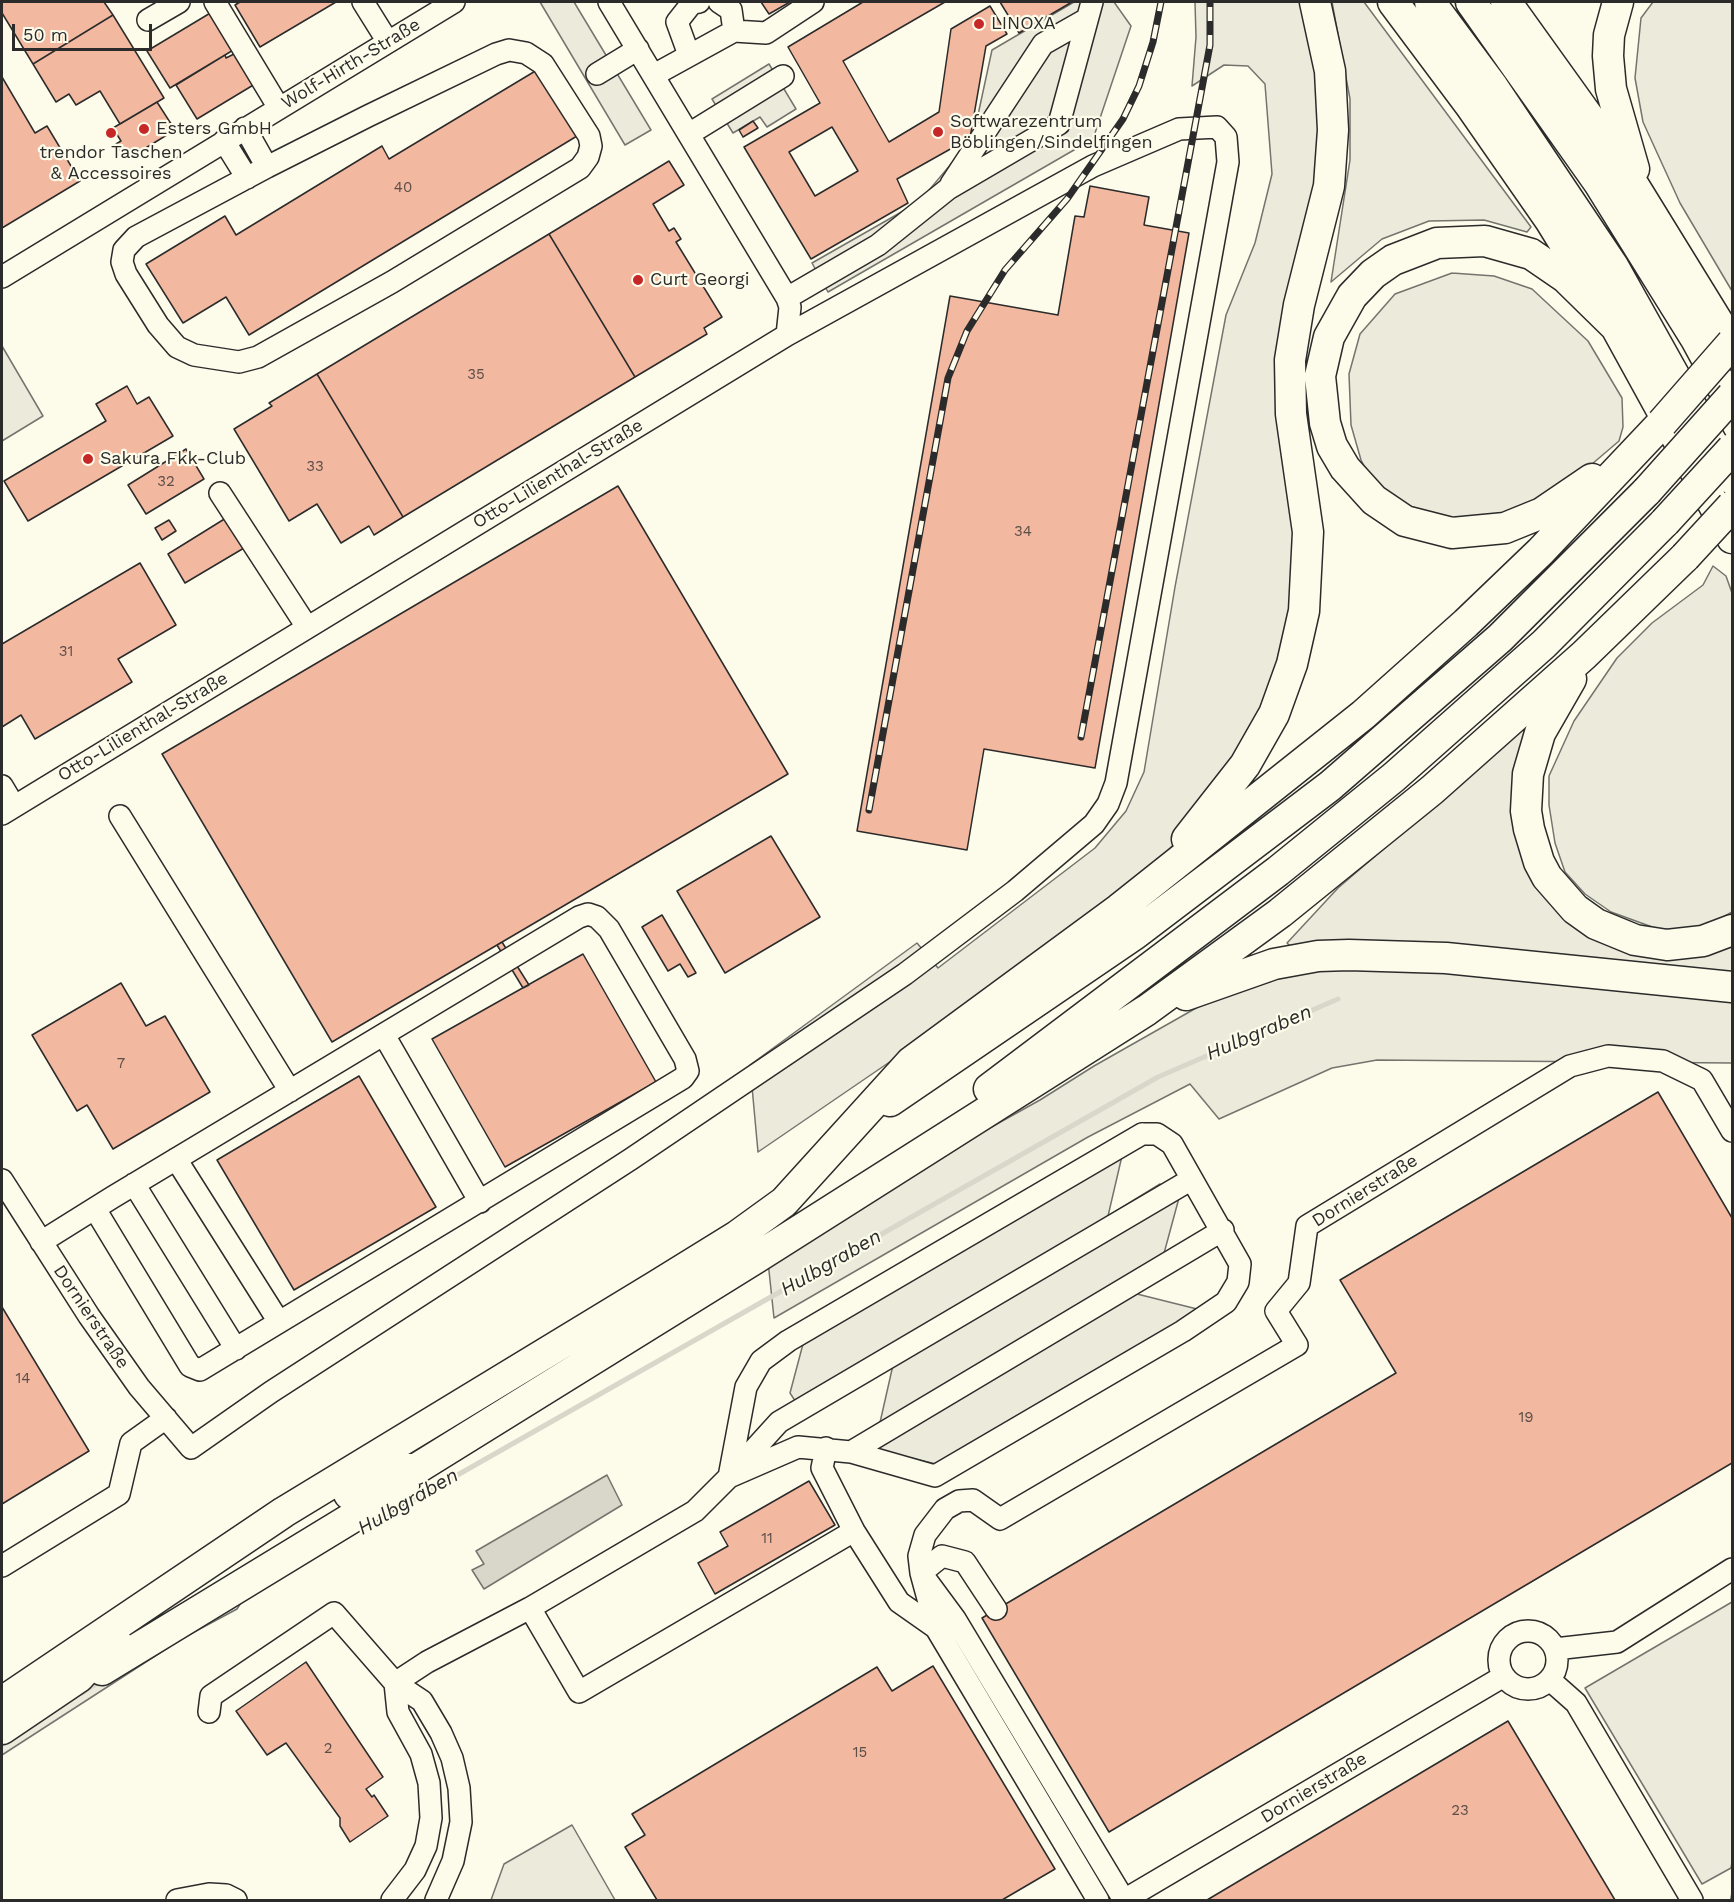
<!DOCTYPE html>
<html>
<head>
<meta charset="utf-8">
<style>
  body { margin:0 }
  #map { position:relative; width:1734px; height:1902px; overflow:hidden; background:#fdfbea; font-family:"Work Sans",sans-serif }
  canvas { display:block }
  .frame { position:absolute; inset:0; border:3px solid #2b2b2b; pointer-events:none }
  .scale { position:absolute; left:12px; top:24px; width:140px; height:27px; box-sizing:border-box; border:3px solid #2b2b2b; border-top:0; padding-left:8px; font-size:18px; line-height:21px; white-space:nowrap; color:#2b2b2b; -webkit-text-stroke:4px #fdfbea; paint-order:stroke }
</style>
</head>
<body>
<div id="map">
<canvas width="1734" height="1902"></canvas>
<div class="frame"></div>
<div class="scale">50 m</div>
</div>
<script>
const ctx = document.querySelector('canvas').getContext('2d');
ctx.lineJoin = 'round';
function fill(path, color) { ctx.fillStyle = color; ctx.fill(path, 'evenodd'); }
const toPath = rows => new Path2D(rows.map(r => 'M' + r).join(''));
function stroke(path, color, width, dash) { ctx.strokeStyle = color; ctx.lineWidth = width; ctx.lineCap = dash ? 'butt' : 'round'; ctx.setLineDash(dash || []); ctx.stroke(path); }
function label(font, color, halo, rows, align = 'center') {
  ctx.font = font + ' "Work Sans",sans-serif'; ctx.lineWidth = 4.5; ctx.setLineDash([]); ctx.textBaseline = 'middle'; ctx.strokeStyle = halo; ctx.fillStyle = color; for (const [text, x, y, turn = 0] of rows) {
    ctx.save(); ctx.translate(x, y); ctx.rotate((+turn || 0) * Math.PI / 180); ctx.textAlign = isNaN(turn) ? turn : align; if (halo) ctx.strokeText(text, 0, 0); ctx.fillText(text, 0, 0); ctx.restore();
  }
}
const green = toPath([
  [1195,2,1303,2,1322,96,1322,162,1294,279,1298,572,1270,701,1176,842,1160,859,913,1046,758,1152,750,1065,917,943,938,968,1095,848,1126,811,1144,772,1175,587,1226,315,1255,243,1272,174,1265,84,1248,66,1224,65,1192,86,1196,37,1195,2],
  [1332,2,1364,2,1531,227,1527,232,1484,220,1429,221,1382,239,1331,282,1350,160,1350,99,1332,2],
  [1653,2,1732,2,1732,291,1680,203,1643,122,1635,78,1641,18,1653,2],
  [1452,273,1494,276,1532,289,1588,341,1622,398,1623,427,1619,441,1585,470,1554,493,1507,513,1463,520,1414,510,1375,487,1361,460,1351,425,1349,374,1360,334,1395,294,1452,273],
  [1713,566,1726,576,1732,593,1732,912,1713,923,1685,931,1666,932,1611,912,1585,894,1565,872,1555,843,1549,805,1549,776,1574,721,1617,658,1652,623,1703,585,1713,566],
  [1540,715,1515,830,1603,943,1632,953,1732,944,1732,978,1293,949,1287,943,1338,888,1540,715],
  [1330,970,1431,970,1732,999,1732,1063,1377,1060,1332,1068,1219,1119,1190,1084,1088,1137,774,1318,767,1252,1040,1100,1094,1066,1198,1007,1258,983,1294,974,1330,970],
  [248,1592,237,1609,183,1638,2,1755,2,1735,248,1592]
]);
const parking = toPath([
  [540,2,574,2,651,130,625,145,540,2],
  [1074,2,1114,2,1131,26,1093,139,828,292,812,263,919,202,973,138,992,50,1074,2],
  [769,64,796,109,767,127,760,117,733,133,712,99,769,64],
  [2,346,43,416,2,441,2,346],
  [1122,1156,1108,1216,1160,1184,1179,1198,1163,1257,1128,1277,1137,1294,1201,1310,936,1464,874,1449,893,1365,805,1416,790,1393,803,1344,1122,1156],
  [1732,1602,1732,1862,1731,1868,1702,1884,1585,1688,1732,1602],
  [572,1825,615,1900,491,1900,504,1864,572,1825]
]);
const water = toPath([
  [607,1475,622,1505,484,1589,472,1570,484,1564,476,1551,607,1475]
]);
const stream = toPath([
  [373,1523,1158,1077,1338,999],
  [82,1693,102,1680]
]);
const building = toPath([
  [2,2,104,2,113,15,33,64,2,13,2,2],
  [240,2,336,2,260,47,235,5,240,2],
  [761,2,790,2,769,14,761,2],
  [863,2,945,2,843,61,889,142,939,112,951,29,990,6,1007,34,986,46,970,138,897,179,908,203,811,259,744,147,820,103,788,47,863,2],
  [832,127,858,171,815,196,789,152,832,127],
  [1000,2,1072,2,1019,33,1000,2],
  [212,12,235,49,170,88,147,51,212,12],
  [113,15,164,98,120,124,100,91,76,105,69,94,56,102,33,64,113,15],
  [236,53,255,84,197,119,176,85,225,55,226,58,236,53],
  [537,70,577,136,249,335,226,297,183,323,146,264,225,216,236,235,382,146,389,159,537,70],
  [2,77,35,133,47,126,80,181,2,228,2,77],
  [157,102,175,130,131,157,127,151,122,153,116,144,121,141,113,128,157,102],
  [753,121,758,128,743,137,739,130,753,121],
  [669,161,684,185,653,204,669,231,674,228,681,239,676,242,722,317,704,328,707,334,635,377,549,234,669,161],
  [1090,186,1149,197,1144,225,1189,233,1095,768,984,749,967,850,857,831,950,296,1058,315,1075,216,1084,217,1090,186],
  [549,234,635,377,403,517,317,374,549,234],
  [317,374,403,517,374,535,369,526,341,543,317,504,289,521,234,429,272,406,269,403,317,374],
  [127,386,137,404,149,397,173,436,28,521,4,481,106,421,96,404,127,386],
  [186,449,204,479,146,514,128,485,186,449],
  [618,486,788,774,332,1042,162,754,618,486],
  [226,518,244,548,185,583,168,554,226,518],
  [169,520,176,531,162,540,155,528,169,520],
  [140,563,176,625,118,659,132,682,35,739,21,715,2,727,2,644,140,563],
  [771,836,820,917,725,973,677,891,771,836],
  [662,915,696,973,688,977,680,964,668,971,642,927,662,915],
  [502,942,529,985,523,988,497,945,502,942],
  [583,954,656,1082,505,1167,432,1039,583,954],
  [121,983,146,1026,165,1016,210,1092,113,1149,87,1105,77,1111,32,1035,121,983],
  [359,1076,436,1207,294,1290,217,1160,359,1076],
  [1658,1092,1732,1218,1732,1463,1109,1832,982,1618,1396,1373,1340,1280,1658,1092],
  [2,1307,89,1451,2,1504,2,1307],
  [809,1481,835,1525,715,1594,698,1563,728,1546,720,1532,809,1481],
  [306,1662,383,1777,366,1789,372,1797,374,1795,388,1816,350,1842,340,1826,340,1818,286,1743,267,1755,236,1711,306,1662],
  [933,1666,1055,1869,1002,1900,657,1900,625,1847,645,1835,632,1814,877,1667,892,1691,933,1666],
  [1508,1721,1615,1900,1207,1900,1508,1721]
]);
const minor = toPath([
  [215,2,279,108],
  [363,2,388,42],
  [719,2,731,10,734,31],
  [148,20,179,2],
  [689,55,677,22,692,3,699,2],
  [597,74,638,49],
  [654,75,734,31,766,33,813,2],
  [245,128,267,167,368,116,496,54,509,50,526,53,543,64,589,136,591,146,588,157,580,168,392,282,258,357,239,362,194,355,177,347,158,325,126,274,122,262,124,250,136,237,267,167],
  [689,134,783,76],
  [224,141,247,178],
  [951,184,1043,44,1087,19],
  [2,277,454,2],
  [787,298,878,245,948,189,1059,124,1092,2],
  [220,493,307,627],
  [2,786,14,806],
  [2,814,787,335,790,307,787,298,609,2],
  [120,816,290,1091],
  [384,1035,480,1202],
  [1142,1134,1157,1134,1172,1144,1240,1264,1238,1282,1226,1302,1183,1331,935,1476,851,1452,798,1447,729,1477,746,1387,761,1361,788,1341,1142,1134],
  [176,1159,279,1322],
  [2,1180,89,1316,139,1387,191,1448,271,1392,631,1159,905,974,1015,891,1094,824,1108,804,1116,783,1228,162,1226,137,1217,127,1179,129,1093,166,787,335],
  [134,1184,236,1349],
  [41,1242,113,1197,579,917,588,914,597,917,609,929,685,1059,688,1071,683,1078,200,1370,190,1366,95,1209],
  [826,1448,822,1468,854,1531,899,1602,936,1628,921,1573,919,1556,925,1535,945,1509,959,1501,973,1500,1000,1519,1297,1345,1276,1311,1299,1283,1307,1226,1570,1066,1608,1056,1663,1061,1702,1080,1732,1131],
  [851,1452,1223,1230],
  [2,1566,119,1494,131,1443,166,1418],
  [530,1608,579,1692,854,1531],
  [996,1609,965,1562,942,1556,921,1573,955,1619,1124,1900],
  [936,1628,1098,1900],
  '1499 1660a29 29 0 1 1 58 0a29 29 0 1 1-58 0Z',
  [1555,1649,1617,1642,1732,1569],
  [1550,1680,1576,1703,1692,1900],
  [395,1683,427,1662,530,1608,695,1511,729,1477,779,1422,1192,1179],
  [209,1712,211,1696,334,1613,395,1683,422,1701,441,1733,452,1758,459,1788,461,1822,453,1861,436,1900],
  [177,1900,209,1894,226,1895,236,1900],
  [392,1900,415,1870,426,1846,431,1818,429,1783,421,1754,398,1712,395,1683],
  [1124,1900,1504,1676]
]);
const highway = toPath([
  [1393,2,1470,105,1550,220,1616,327,1732,538],
  [1430,2,1493,87,1613,266,1732,479],
  [1471,2,1599,183,1696,339,1732,405],
  [1506,2,1610,147,1732,345],
  [1618,2,1609,35,1608,56,1611,89,1634,169],
  [1592,479,1542,513,1505,528,1452,533,1405,521,1374,500,1345,468,1332,446,1325,423,1320,376,1329,337,1352,296,1373,274,1393,260,1437,243,1485,241,1531,254,1566,278,1616,327],
  [1571,679,1540,733,1528,774,1526,811,1529,829,1539,862,1547,877,1575,909,1596,924,1635,940,1667,945,1703,941,1732,930],
  [1187,839,1245,765,1274,714,1292,664,1304,611,1308,532,1291,414,1290,360,1299,305,1329,186,1333,130,1330,71,1315,2],
  [1186,995,1274,964,1318,956,1349,955,1446,958,1732,987],
  [989,1089,1278,871,1394,777,1544,644,1665,522],
  [890,1101,1135,934,1330,786,1500,638,1647,491],
  [349,1494,396,1469,416,1469,756,1258,1147,1010,1280,913,1432,790,1584,655,1685,557],
  [102,1670,404,1486],
  [2,1702,284,1512,656,1286,737,1236,784,1202,911,1062,1119,909,1363,715,1466,623,1540,552,1662,423],
  [2,1729,79,1677,97,1657,117,1643]
]);
const rail = toPath([
  [1081,737,1210,45,1210,2],
  [869,810,948,378,967,331,1005,270,1067,199,1123,119,1139,86,1153,42,1161,2]
]);
const highwayBridge = toPath([
  [1662,423,1732,343],
  [1647,491,1732,396],
  [1665,522,1732,449],
  [1685,557,1732,506]
]);
const fence = toPath([
  [1731,1900,1732,1892]
]);
const markers = [
  [979,24,6,"#c62828"],
  [144,129,6,"#c62828"],
  [938,132,6,"#c62828"],
  [111,133,6,"#c62828"],
  [638,280,6,"#c62828"],
  [88,459,6,"#c62828"]
];
const numberNames = [
  ["40",403,188],
  ["35",476,375],
  ["33",315,467],
  ["32",166,482],
  ["34",1023,532],
  ["31",66,652],
  ["7",121,1064],
  ["14",23,1379],
  ["19",1526,1418],
  ["11",767,1539],
  ["2",328,1749],
  ["15",860,1753],
  ["23",1460,1811]
];
const poiNames = [
  ["LINOXA",991,24],
  ["Softwarezentrum",950,122],
  ["Böblingen/Sindelfingen",950,143],
  ["Esters GmbH",156,129],
  ["trendor Taschen",111,153,"center"],
  ["& Accessoires",111,174,"center"],
  ["Curt Georgi",650,280],
  ["Sakura Fkk-Club",100,459]
];
const streetNames = [
  ["Wolf-Hirth-Straße",351,64,-31],
  ["Otto-Lilienthal-Straße",558,474,-31],
  ["Otto-Lilienthal-Straße",143,727,-31],
  ["Dornierstraße",1365,1191,-32],
  ["Dornierstraße",91,1317,56],
  ["Dornierstraße",1314,1788,-31]
];
const waterNames = [
  ["Hulbgraben",1259,1033,-23],
  ["Hulbgraben",831,1263,-30],
  ["Hulbgraben",408,1502,-30]
];
fill(green, '#ecebdb');
stroke(green, '#74746e', 1.5);
fill(parking, '#eceadb');
stroke(parking, '#74746e', 1.5);
fill(water, '#d8d7c9');
stroke(water, '#74746e', 1.5);
stroke(stream, '#d8d7c9', 5);
fill(building, '#f2b8a0');
stroke(building, '#2b2b2b', 1.5);
stroke(minor, '#2b2b2b', 24);
stroke(highway, '#2b2b2b', 33);
stroke(minor, '#fdfbea', 21);
stroke(highway, '#fdfbea', 30);
stroke(rail, '#2b2b2b', 7);
stroke(rail, '#fdfbea', 4.5, [14]);
stroke(highwayBridge, '#2b2b2b', 33, []);
stroke(highwayBridge, '#fdfbea', 30);
stroke(fence, '#2b2b2b', 1.5, [8, 3]);
for (const [x, y, r, color] of markers) { const dot = new Path2D(); dot.arc(x, y, r, 0, 2 * Math.PI); ctx.fillStyle = color; ctx.fill(dot); stroke(dot, '#fdfbea', 2); }
label('15px', '#5d4e48', null, numberNames);
label('18px', '#2b2b2b', '#fdfbea', poiNames, 'left');
label('18px', '#2b2b2b', '#fdfbea', streetNames);
label('italic 20px', '#2b2b2b', '#fdfbea', waterNames);
</script>
</body>
</html>
